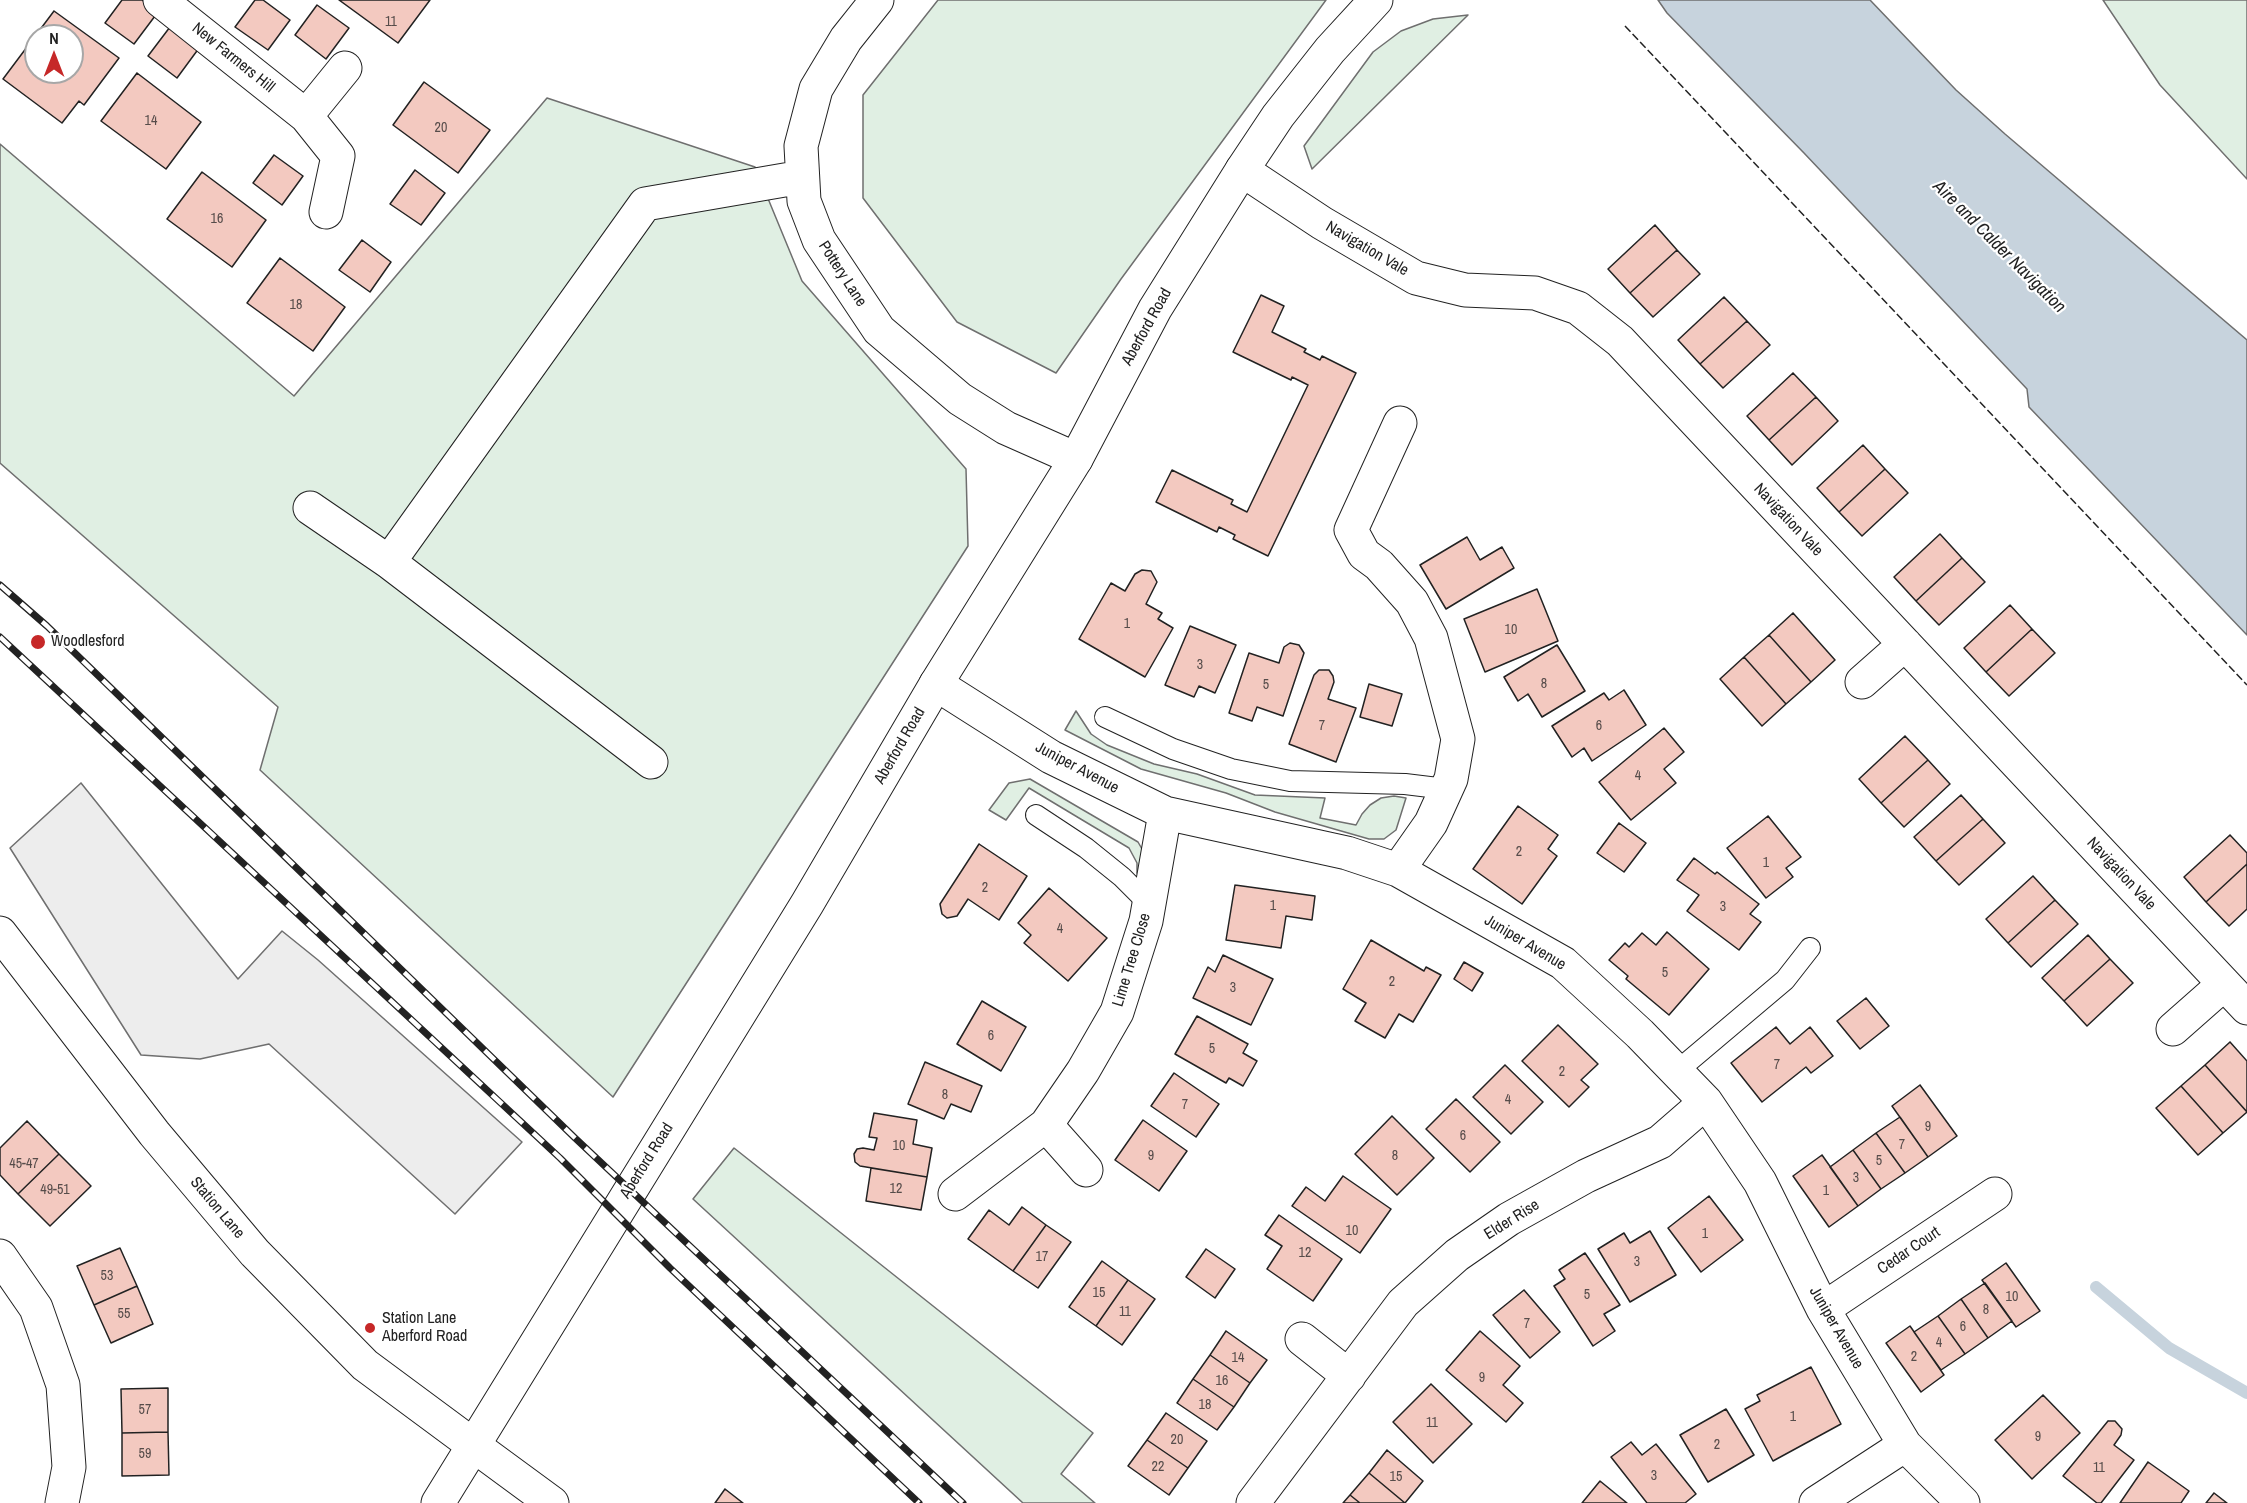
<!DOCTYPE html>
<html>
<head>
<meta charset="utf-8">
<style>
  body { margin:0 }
  #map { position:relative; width:2247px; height:1503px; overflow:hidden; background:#fff; font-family:"Archivo Narrow",sans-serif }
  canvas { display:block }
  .north { position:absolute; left:24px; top:24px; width:60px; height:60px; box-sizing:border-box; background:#fff; border:2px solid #a7a7a7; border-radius:50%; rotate:0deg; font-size:16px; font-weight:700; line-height:24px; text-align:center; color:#222 }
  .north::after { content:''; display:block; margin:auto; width:21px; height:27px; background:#c62828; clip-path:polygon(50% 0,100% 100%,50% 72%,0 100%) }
</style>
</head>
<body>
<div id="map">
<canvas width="2247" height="1503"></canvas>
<div class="north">N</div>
</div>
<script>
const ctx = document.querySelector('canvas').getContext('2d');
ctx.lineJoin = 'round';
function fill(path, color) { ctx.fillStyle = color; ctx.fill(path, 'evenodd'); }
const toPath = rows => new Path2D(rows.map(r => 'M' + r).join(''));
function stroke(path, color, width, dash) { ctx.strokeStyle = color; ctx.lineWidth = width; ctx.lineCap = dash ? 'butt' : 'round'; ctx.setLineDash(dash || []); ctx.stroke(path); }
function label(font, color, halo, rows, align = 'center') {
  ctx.font = font + ' "Archivo Narrow",sans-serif'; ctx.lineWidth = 4.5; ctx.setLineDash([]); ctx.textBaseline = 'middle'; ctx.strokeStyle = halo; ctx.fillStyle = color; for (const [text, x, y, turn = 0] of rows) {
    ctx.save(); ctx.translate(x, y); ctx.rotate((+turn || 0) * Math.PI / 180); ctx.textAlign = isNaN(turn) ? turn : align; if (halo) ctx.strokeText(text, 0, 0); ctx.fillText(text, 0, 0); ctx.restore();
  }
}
const green = toPath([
  [938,0,1326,0,1121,279,1056,373,957,322,863,198,863,95,938,0],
  [2103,0,2247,0,2247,179,2160,85,2103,0],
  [1468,15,1312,169,1304,146,1373,52,1401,31,1433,19,1468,15],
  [547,98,755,167,802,281,966,469,968,546,613,1097,260,770,278,707,0,463,0,144,294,396,547,98],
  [1076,711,1091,734,1107,745,1154,764,1197,774,1255,795,1325,798,1320,818,1356,825,1362,814,1370,805,1381,798,1394,796,1406,798,1396,830,1384,839,1369,839,1275,812,1226,793,1141,769,1065,730,1076,711],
  [1030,779,1138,842,1142,849,1142,875,1137,873,1137,863,1129,848,1029,788,1006,820,989,810,1009,783,1030,779],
  [734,1148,1093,1433,1061,1474,1095,1503,1023,1503,693,1199,734,1148]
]);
const parking = toPath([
  [81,783,238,979,282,931,318,960,522,1142,455,1214,269,1044,200,1059,141,1055,10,848,81,783]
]);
const water = toPath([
  [1658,0,1870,0,1956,90,2005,134,2247,340,2247,635,2029,407,2027,389,1804,153,1667,13,1658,0]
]);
const stream = toPath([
  [2096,1287,2169,1348,2247,1393]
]);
const building = toPath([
  [122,0,142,0,158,12,134,44,105,23,122,0],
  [255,0,263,0,290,20,268,50,235,27,255,0],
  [339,0,430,0,398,43,339,0],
  [317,5,349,28,326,59,295,35,317,5],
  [54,11,119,58,84,105,79,101,62,123,3,79,54,11],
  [36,36,72,36,72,72,36,72,36,36],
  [173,23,202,44,177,78,148,56,173,23],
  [137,73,201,122,166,169,101,121,137,73],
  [424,82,490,130,458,173,393,125,424,82],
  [274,155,303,176,282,205,253,183,274,155],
  [415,170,445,193,421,225,390,204,415,170],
  [202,172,266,220,232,267,167,219,202,172],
  [1655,225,1677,250,1630,293,1608,269,1655,225],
  [362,240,391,262,370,292,339,270,362,240],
  [1677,250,1700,274,1653,317,1630,293,1677,250],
  [280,258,345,307,313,351,247,303,280,258],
  [1261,295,1284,306,1272,332,1306,349,1304,352,1320,360,1322,356,1356,373,1268,556,1233,539,1235,535,1219,527,1217,532,1156,502,1172,470,1233,500,1231,504,1247,512,1308,385,1292,377,1291,380,1233,352,1261,295],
  [1724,297,1747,321,1700,364,1678,340,1724,297],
  [1747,321,1770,345,1723,388,1700,364,1747,321],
  [1793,373,1816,397,1769,440,1747,416,1793,373],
  [1816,397,1838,421,1792,465,1769,440,1816,397],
  [1863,445,1885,469,1839,512,1817,488,1863,445],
  [1885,469,1908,493,1862,536,1839,512,1885,469],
  [1940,534,1962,558,1916,601,1894,577,1940,534],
  [1467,537,1480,560,1502,547,1514,568,1446,609,1420,565,1467,537],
  [1962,558,1985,582,1939,625,1916,601,1962,558],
  [1142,570,1151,571,1157,582,1146,604,1162,613,1158,619,1173,628,1145,677,1079,639,1111,583,1125,591,1135,574,1142,570],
  [1537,589,1558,641,1485,672,1464,619,1537,589],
  [2010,605,2032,629,1986,672,1964,648,2010,605],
  [1793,613,1835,660,1811,682,1769,635,1793,613],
  [1190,626,1236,645,1215,693,1199,686,1194,697,1165,685,1190,626],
  [2032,629,2055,653,2009,696,1986,672,2032,629],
  [1769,635,1811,682,1786,704,1744,657,1769,635],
  [1290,643,1299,645,1304,653,1283,716,1257,707,1252,721,1229,713,1249,653,1279,663,1284,647,1290,643],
  [1557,645,1585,691,1542,717,1528,694,1518,701,1504,677,1557,645],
  [1744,657,1786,704,1762,726,1720,679,1744,657],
  [1319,670,1329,670,1333,676,1334,682,1328,699,1356,708,1336,762,1289,744,1314,675,1319,670],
  [1369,684,1402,694,1392,726,1360,717,1369,684],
  [1624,690,1646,725,1592,761,1584,748,1572,757,1552,726,1604,693,1609,700,1624,690],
  [1664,728,1684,752,1664,769,1676,783,1631,820,1599,782,1664,728],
  [1905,736,1928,760,1881,803,1859,779,1905,736],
  [1928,760,1950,784,1904,827,1881,803,1928,760],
  [1961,795,1983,819,1936,861,1914,837,1961,795],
  [1518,806,1558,835,1548,849,1557,856,1522,904,1473,869,1518,806],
  [1768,816,1801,857,1786,868,1793,877,1766,898,1727,848,1768,816],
  [1983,819,2005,843,1959,885,1936,861,1983,819],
  [1619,823,1646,843,1624,872,1597,853,1619,823],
  [2230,835,2247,853,2247,864,2206,902,2184,877,2230,835],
  [979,844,1027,876,999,920,968,899,957,916,947,918,942,914,940,904,979,844],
  [1694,858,1715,874,1717,872,1759,904,1750,914,1761,922,1739,950,1687,911,1699,895,1677,880,1694,858],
  [2247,864,2247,909,2229,926,2206,902,2247,864],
  [2033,876,2055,900,2008,943,1986,919,2033,876],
  [1235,885,1315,896,1312,920,1286,916,1281,948,1226,940,1235,885],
  [1049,888,1107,938,1068,981,1024,943,1031,935,1018,923,1049,888],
  [2055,900,2078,924,2031,967,2008,943,2055,900],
  [1667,932,1709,969,1669,1015,1626,979,1628,976,1609,960,1625,943,1629,947,1642,933,1656,945,1667,932],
  [2088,935,2110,959,2064,1001,2042,978,2088,935],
  [1371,940,1424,971,1426,967,1441,975,1413,1022,1399,1014,1385,1038,1355,1021,1366,1003,1343,989,1371,940],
  [1223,955,1273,979,1251,1025,1193,998,1208,967,1215,972,1223,955],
  [2110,959,2133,983,2087,1026,2064,1001,2110,959],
  [1464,962,1483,973,1472,991,1454,979,1464,962],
  [1866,998,1889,1026,1860,1049,1837,1021,1866,998],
  [982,1001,1026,1027,1001,1071,957,1044,982,1001],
  [1197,1016,1248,1044,1243,1053,1257,1061,1243,1086,1229,1078,1226,1083,1175,1054,1197,1016],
  [1558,1025,1598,1064,1581,1080,1589,1087,1569,1107,1522,1061,1558,1025],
  [1776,1027,1790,1044,1810,1027,1833,1056,1811,1073,1806,1067,1762,1102,1731,1063,1776,1027],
  [2230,1042,2247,1061,2247,1112,2205,1065,2230,1042],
  [925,1062,982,1086,971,1112,951,1104,944,1119,908,1104,925,1062],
  [1505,1065,1543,1102,1511,1134,1473,1097,1505,1065],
  [2205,1065,2247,1112,2223,1133,2181,1086,2205,1065],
  [1174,1073,1219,1104,1196,1137,1151,1106,1174,1073],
  [1920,1085,1957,1136,1928,1157,1892,1106,1920,1085],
  [2181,1086,2223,1133,2198,1155,2156,1108,2181,1086],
  [1456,1099,1500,1142,1470,1172,1426,1129,1456,1099],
  [874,1113,917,1120,913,1144,932,1148,927,1177,860,1166,855,1162,854,1154,857,1149,863,1148,874,1150,877,1138,869,1137,874,1113],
  [1392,1116,1434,1158,1397,1195,1355,1154,1392,1116],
  [1900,1117,1928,1157,1905,1173,1876,1133,1900,1117],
  [1143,1120,1187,1151,1159,1191,1115,1160,1143,1120],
  [27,1121,59,1154,18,1194,0,1175,0,1148,27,1121],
  [1876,1133,1905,1173,1881,1189,1853,1150,1876,1133],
  [1853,1150,1881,1189,1858,1206,1830,1167,1853,1150],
  [59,1154,91,1186,50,1226,18,1194,59,1154],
  [1822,1155,1858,1206,1829,1227,1793,1176,1822,1155],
  [871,1168,927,1177,921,1210,866,1201,871,1168],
  [1343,1176,1391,1209,1360,1253,1292,1206,1306,1187,1325,1201,1343,1176],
  [1709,1196,1743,1240,1701,1272,1668,1228,1709,1196],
  [1022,1207,1046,1225,1013,1271,968,1239,989,1210,1009,1225,1022,1207],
  [1279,1215,1342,1259,1313,1301,1267,1269,1282,1246,1265,1235,1279,1215],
  [1046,1225,1071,1242,1038,1288,1013,1271,1046,1225],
  [1650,1231,1676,1275,1630,1302,1598,1249,1624,1233,1630,1243,1650,1231],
  [120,1248,137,1286,94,1305,77,1266,120,1248],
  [1206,1249,1235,1269,1215,1298,1186,1277,1206,1249],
  [1585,1253,1620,1305,1604,1314,1615,1331,1593,1346,1554,1286,1565,1279,1559,1270,1585,1253],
  [1102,1261,1128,1280,1096,1326,1069,1307,1102,1261],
  [2006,1263,2040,1311,2016,1327,1982,1280,2006,1263],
  [1128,1280,1155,1299,1122,1345,1096,1326,1128,1280],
  [1985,1283,2012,1321,1988,1338,1961,1299,1985,1283],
  [137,1286,153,1324,111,1343,94,1305,137,1286],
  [1524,1290,1560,1332,1530,1358,1493,1315,1524,1290],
  [1961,1299,1988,1338,1965,1354,1938,1316,1961,1299],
  [1938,1316,1965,1354,1941,1370,1914,1332,1938,1316],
  [1910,1326,1944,1375,1921,1392,1886,1343,1910,1326],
  [1226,1331,1267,1360,1250,1383,1210,1355,1226,1331],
  [1480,1331,1520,1366,1503,1385,1523,1403,1506,1422,1446,1370,1480,1331],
  [1210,1355,1250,1383,1234,1407,1193,1379,1210,1355],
  [1811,1367,1841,1424,1773,1461,1745,1409,1760,1401,1757,1395,1811,1367],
  [1193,1379,1234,1407,1217,1430,1177,1403,1193,1379],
  [1431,1384,1472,1424,1433,1463,1393,1422,1431,1384],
  [168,1388,168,1432,122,1433,121,1389,168,1388],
  [2043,1395,2080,1433,2032,1479,1995,1440,2043,1395],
  [1726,1409,1754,1455,1708,1482,1680,1435,1726,1409],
  [1166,1413,1207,1441,1188,1468,1147,1440,1166,1413],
  [2108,1421,2115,1421,2122,1429,2121,1435,2114,1445,2134,1460,2101,1503,2097,1503,2063,1476,2108,1421],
  [168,1432,169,1475,122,1476,122,1433,168,1432],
  [1147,1440,1188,1468,1169,1495,1128,1466,1147,1440],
  [1631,1442,1642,1455,1656,1444,1696,1494,1685,1503,1647,1503,1611,1457,1631,1442],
  [1387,1450,1423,1481,1405,1503,1369,1473,1387,1450],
  [2148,1462,2189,1491,2181,1503,2120,1503,2148,1462],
  [1369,1473,1405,1503,1360,1503,1350,1495,1369,1473],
  [1600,1481,1627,1503,1582,1503,1600,1481],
  [725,1489,743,1503,715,1503,725,1489],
  [2214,1493,2227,1503,2206,1503,2214,1493],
  [1350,1495,1360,1503,1343,1503,1350,1495]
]);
const service = toPath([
  [1105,717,1173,749,1231,769,1290,781,1405,784,1446,789],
  [1036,815,1086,848,1122,877,1149,904],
  [1676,1072,1785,980,1810,948]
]);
const minor = toPath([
  [160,0,306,116,338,156,326,212],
  [877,0,846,39,816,89,801,146,804,201,819,240,879,330,960,399,1006,428,1076,459],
  [306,116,345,68],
  [1242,170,1322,223,1416,278,1465,290,1535,293,1578,308,1620,341,2247,1008],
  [310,508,389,562],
  [1862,682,1905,644],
  [936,684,1051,757,1165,813,1347,853,1398,870,1563,963,1640,1034,1706,1102,1760,1182,1823,1309,1905,1445,1963,1503],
  [651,762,389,562,645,204,802,177],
  [1398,870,1431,823,1451,779,1458,739,1431,638,1412,602,1379,565,1364,554,1351,530,1400,423],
  [2173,1029,2224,984],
  [1046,1125,1086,1170],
  [955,1194,1046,1125,1083,1071,1117,1012,1146,921,1165,813],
  [0,1256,36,1308,63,1385,69,1467,62,1503],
  [1823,1309,1995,1194],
  [1302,1339,1349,1376],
  [473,1445,552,1503],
  [1253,1503,1403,1303,1457,1255,1509,1219,1586,1176,1660,1142,1706,1102],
  [1816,1503,1905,1445]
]);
const tertiary = toPath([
  [0,933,154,1133,255,1253,365,1365,473,1445]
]);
const primary = toPath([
  [438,1503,807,904,936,684,1076,459,1155,309,1242,170,1278,116,1330,50,1376,0]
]);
const rail = toPath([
  [0,585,47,626,575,1138,963,1503],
  [0,637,560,1158,670,1268,919,1503]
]);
const fence = toPath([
  [1625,26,2247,685]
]);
const markers = [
  [38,642,8,"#c62828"],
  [370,1328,6,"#c62828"]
];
const numberNames = [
  ["11",391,22],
  ["14",151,121],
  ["20",441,128],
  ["16",217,219],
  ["18",296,305],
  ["1",1127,624],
  ["10",1511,630],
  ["3",1200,665],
  ["8",1544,684],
  ["5",1266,685],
  ["7",1322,726],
  ["6",1599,726],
  ["4",1638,776],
  ["2",1519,852],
  ["1",1766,863],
  ["2",985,888],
  ["1",1273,906],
  ["3",1723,907],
  ["4",1060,929],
  ["5",1665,973],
  ["2",1392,982],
  ["3",1233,988],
  ["6",991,1036],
  ["5",1212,1049],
  ["7",1777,1065],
  ["2",1562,1072],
  ["8",945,1095],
  ["4",1508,1100],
  ["7",1185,1105],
  ["9",1928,1127],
  ["6",1463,1136],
  ["7",1902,1145],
  ["10",899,1146],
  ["9",1151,1156],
  ["8",1395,1156],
  ["5",1879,1161],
  ["45-47",24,1164],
  ["3",1856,1178],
  ["12",896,1189],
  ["49-51",55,1190],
  ["1",1826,1191],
  ["10",1352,1231],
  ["1",1705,1234],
  ["12",1305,1253],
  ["17",1042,1257],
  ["3",1637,1262],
  ["53",107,1276],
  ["15",1099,1293],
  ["5",1587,1295],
  ["10",2012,1297],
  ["8",1986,1310],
  ["11",1125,1312],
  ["55",124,1314],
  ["7",1527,1324],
  ["6",1963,1327],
  ["4",1939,1343],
  ["2",1914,1357],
  ["14",1238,1358],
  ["9",1482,1378],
  ["16",1222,1381],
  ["18",1205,1405],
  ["57",145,1410],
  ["1",1793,1417],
  ["11",1432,1423],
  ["9",2038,1437],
  ["20",1177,1440],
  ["2",1717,1445],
  ["59",145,1454],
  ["22",1158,1467],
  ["11",2099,1468],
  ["3",1654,1476],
  ["15",1396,1477]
];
const streetNames = [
  ["New Farmers Hill",233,58,39],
  ["Navigation Vale",1367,249,30],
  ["Pottery Lane",842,274,57],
  ["Aberford Road",1147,327,-61],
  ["Navigation Vale",1788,520,47],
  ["Aberford Road",900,746,-60],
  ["Juniper Avenue",1077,768,28],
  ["Navigation Vale",2121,874,47],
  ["Juniper Avenue",1525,943,31],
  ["Lime Tree Close",1132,960,-73],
  ["Aberford Road",647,1161,-58],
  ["Station Lane",217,1208,50],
  ["Elder Rise",1512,1220,-32],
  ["Cedar Court",1909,1251,-34],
  ["Juniper Avenue",1836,1328,60]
];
const poiNames = [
  ["Woodlesford",51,642],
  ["Station Lane",382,1319],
  ["Aberford Road",382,1337]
];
const waterNames = [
  ["Aire and Calder Navigation",1999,247,45]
];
fill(green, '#e0efe3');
stroke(green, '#6f6f6f', 1.5);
fill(parking, '#ededed');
stroke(parking, '#6f6f6f', 1.5);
fill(water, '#c7d3dd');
stroke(water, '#6f6f6f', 1.5);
stroke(stream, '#c7d3dd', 12);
fill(building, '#f3c9c0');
stroke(building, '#222', 1.5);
stroke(service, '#222', 22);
stroke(minor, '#222', 35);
stroke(tertiary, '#222', 35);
stroke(primary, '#222', 35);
stroke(service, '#fff', 20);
stroke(minor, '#fff', 33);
stroke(tertiary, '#fff', 33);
stroke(primary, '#fff', 33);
stroke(rail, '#222', 7);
stroke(rail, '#fff', 4.5, [14]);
stroke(fence, '#222', 1.5, [8, 3]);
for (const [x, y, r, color] of markers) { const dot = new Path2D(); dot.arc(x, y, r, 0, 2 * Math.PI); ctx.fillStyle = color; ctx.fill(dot); stroke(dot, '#fff', 2); }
label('14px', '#564c4a', null, numberNames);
label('16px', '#222', '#fff', streetNames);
label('16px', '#222', '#fff', poiNames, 'left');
label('italic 18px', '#222', '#fff', waterNames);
</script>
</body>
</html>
